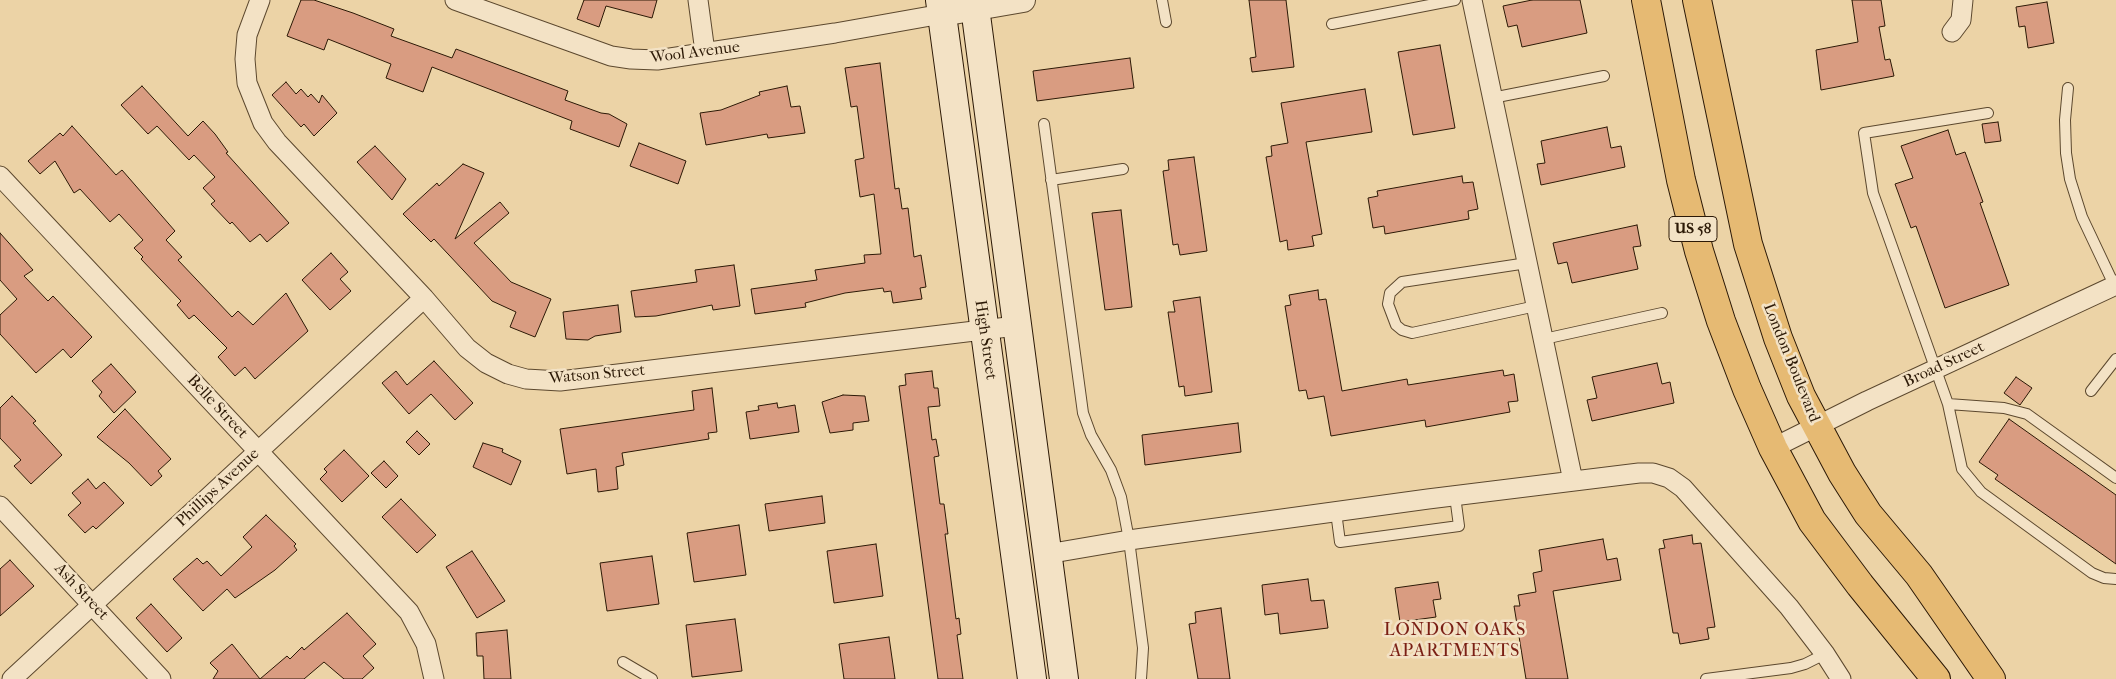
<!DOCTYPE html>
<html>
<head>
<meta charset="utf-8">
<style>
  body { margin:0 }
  canvas { display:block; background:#ecd3a6 }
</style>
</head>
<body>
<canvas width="2116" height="679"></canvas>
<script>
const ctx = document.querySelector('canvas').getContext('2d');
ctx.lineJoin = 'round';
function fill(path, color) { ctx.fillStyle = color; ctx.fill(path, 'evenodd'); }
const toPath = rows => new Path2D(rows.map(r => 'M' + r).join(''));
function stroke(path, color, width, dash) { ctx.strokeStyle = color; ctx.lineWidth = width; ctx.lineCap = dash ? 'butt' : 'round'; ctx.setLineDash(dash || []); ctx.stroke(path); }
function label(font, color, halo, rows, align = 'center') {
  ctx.font = font + ' "IM FELL French Canon",serif'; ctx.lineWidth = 5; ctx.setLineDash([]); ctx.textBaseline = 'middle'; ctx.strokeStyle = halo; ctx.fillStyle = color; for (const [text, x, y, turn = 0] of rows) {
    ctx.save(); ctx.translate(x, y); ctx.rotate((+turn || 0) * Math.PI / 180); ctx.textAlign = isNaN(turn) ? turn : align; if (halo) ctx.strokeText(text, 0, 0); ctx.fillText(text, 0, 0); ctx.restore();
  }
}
const building = toPath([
  [301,0,314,0,353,13,394,29,391,36,452,58,456,49,568,91,565,100,601,113,609,114,627,124,619,147,570,129,572,121,432,67,423,92,386,78,391,64,328,39,324,50,287,36,301,0],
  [584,0,657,0,652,18,606,6,599,27,577,19,584,0],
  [1249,0,1286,0,1294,67,1252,72,1250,58,1256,57,1249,0],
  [1532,0,1580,0,1587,33,1522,47,1517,25,1508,27,1503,6,1532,0],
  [1852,0,1881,0,1885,26,1879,27,1885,60,1890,59,1894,76,1821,90,1816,50,1858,42,1852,0],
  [2047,2,2054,43,2028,48,2025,26,2019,27,2016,7,2047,2],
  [1440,45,1455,128,1413,135,1398,52,1440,45],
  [1130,58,1134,88,1037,101,1033,71,1130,58],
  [880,63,895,189,899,188,902,209,908,208,914,257,921,255,926,287,920,288,922,299,893,303,891,291,884,292,883,288,845,293,805,303,806,307,755,314,751,289,817,280,815,270,865,263,864,255,881,254,874,194,860,197,855,160,864,158,857,106,851,107,845,68,880,63],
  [286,82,296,94,301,89,308,97,311,94,319,103,322,95,337,113,314,136,304,124,301,127,272,95,286,82],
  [142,86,188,136,203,121,215,134,228,152,226,153,289,223,267,242,260,234,250,242,232,222,230,224,211,204,215,201,203,188,215,177,194,155,189,160,157,126,148,134,121,105,142,86],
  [787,86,791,107,800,106,805,133,768,138,767,134,706,145,700,113,721,110,760,95,759,92,787,86],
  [1365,89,1372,132,1306,142,1322,234,1312,236,1314,246,1288,250,1287,240,1280,242,1266,157,1272,156,1271,146,1288,143,1281,103,1365,89],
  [1998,122,2001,141,1985,143,1982,124,1998,122],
  [72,126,116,175,122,170,175,231,166,240,182,257,178,260,232,317,238,311,253,325,286,293,308,331,255,379,245,367,235,376,218,357,227,348,194,315,189,319,177,305,181,301,141,259,143,257,134,248,143,240,119,214,110,222,80,189,74,193,55,161,40,174,28,161,60,133,63,136,72,126],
  [1607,127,1611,148,1621,146,1625,167,1541,185,1537,164,1545,163,1541,141,1607,127],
  [1948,130,1956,155,1965,152,1983,202,1980,203,2009,285,1945,308,1916,226,1911,228,1895,184,1913,178,1901,146,1948,130],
  [639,143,686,161,678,184,630,166,639,143],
  [375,146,406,179,392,200,357,162,375,146],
  [1194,157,1207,251,1180,255,1178,244,1173,245,1163,171,1169,170,1168,160,1194,157],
  [463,164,484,173,455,239,500,202,509,213,474,243,511,282,551,299,535,337,510,327,516,312,492,301,434,239,431,242,403,214,437,183,439,186,463,164],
  [1462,176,1463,183,1473,182,1478,209,1468,211,1469,219,1385,234,1384,226,1373,228,1368,198,1378,196,1377,191,1462,176],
  [1121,210,1132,307,1105,310,1092,213,1121,210],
  [1637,225,1641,246,1633,247,1638,269,1572,283,1567,262,1558,264,1553,243,1637,225],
  [0,233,33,270,24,276,48,301,53,296,92,337,71,358,63,349,36,373,0,334,0,315,17,299,0,280,0,233],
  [331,253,348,272,340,279,351,291,330,310,302,280,331,253],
  [734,265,740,306,713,310,712,305,656,316,635,317,631,291,697,282,695,270,734,265],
  [1318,290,1319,300,1326,299,1342,391,1407,379,1408,385,1503,370,1504,376,1514,374,1518,401,1508,402,1510,412,1426,427,1425,420,1331,436,1324,396,1308,399,1306,390,1299,391,1285,306,1291,305,1289,295,1318,290],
  [1200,297,1212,392,1185,396,1184,386,1179,387,1168,312,1175,312,1173,301,1200,297],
  [618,305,621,332,595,336,588,340,566,339,563,312,618,305],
  [434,361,473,403,455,420,431,394,409,414,382,383,396,371,407,385,434,361],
  [1657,363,1662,384,1670,382,1674,403,1592,421,1587,400,1597,398,1592,377,1657,363],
  [111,364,136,392,114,413,99,396,102,392,92,381,111,364],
  [932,371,934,388,938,388,940,406,928,407,932,440,936,439,939,456,934,457,940,504,944,504,948,534,945,534,956,619,959,618,961,634,957,635,963,679,938,679,899,386,906,385,905,374,932,371],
  [2016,377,2032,388,2020,405,2004,393,2016,377],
  [712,388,717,432,708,433,709,439,622,453,624,465,616,467,618,489,598,492,596,469,567,474,560,429,694,410,692,391,712,388],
  [843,395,865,396,869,421,853,423,853,430,830,433,822,402,843,395],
  [12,396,36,421,33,423,62,455,31,484,14,466,21,460,0,438,0,408,12,396],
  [777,403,778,408,795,405,799,432,750,439,746,412,759,410,758,406,777,403],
  [125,409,171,459,158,471,162,476,151,486,129,463,97,437,125,409],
  [2009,419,2116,495,2116,564,1995,479,1998,475,1979,462,2009,419],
  [1238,423,1241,452,1145,465,1142,435,1238,423],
  [417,431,430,444,419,455,406,442,417,431],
  [483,443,503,449,502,452,521,461,511,485,473,467,483,443],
  [344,450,369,476,342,502,320,479,327,472,324,469,344,450],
  [384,461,398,476,386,488,371,473,384,461],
  [88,479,96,489,104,482,124,503,96,529,93,526,85,533,68,515,81,503,72,493,88,479],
  [822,496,825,523,769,531,765,504,822,496],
  [401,499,436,535,417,553,382,517,401,499],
  [266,515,296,544,294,546,297,550,275,570,235,598,227,589,203,611,173,579,197,558,203,564,207,561,221,576,252,547,243,537,266,515],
  [739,525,746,575,694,582,687,533,739,525],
  [1692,535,1693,544,1701,543,1715,627,1707,628,1709,639,1680,644,1678,633,1673,633,1659,549,1665,548,1663,540,1692,535],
  [1603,539,1607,560,1617,558,1621,580,1553,591,1568,679,1526,679,1514,606,1520,606,1518,595,1536,592,1533,573,1542,571,1539,550,1603,539],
  [876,544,883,596,834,603,827,551,876,544],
  [472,551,505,601,477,618,446,567,472,551],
  [652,556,659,604,607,611,600,563,652,556],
  [10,560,34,586,0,616,0,569,10,560],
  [1308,579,1311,601,1324,600,1328,628,1280,634,1278,613,1265,615,1262,585,1308,579],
  [1438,582,1441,599,1433,600,1436,617,1400,622,1395,588,1438,582],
  [151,604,182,638,167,652,136,618,151,604],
  [1221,608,1230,679,1198,679,1189,624,1196,623,1195,612,1221,608],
  [347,613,376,644,363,656,374,668,362,679,344,679,324,662,304,679,213,679,218,671,210,663,232,644,260,679,287,656,290,659,302,647,304,650,347,613],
  [735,619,742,671,692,677,686,625,735,619],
  [507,630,511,679,484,679,483,656,477,656,476,633,507,630],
  [889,637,895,679,844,679,839,644,889,637]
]);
const service = toPath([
  [1162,0,1166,22],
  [1332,24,1455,0],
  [2068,88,2065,120,2066,153,2070,179,2082,217,2116,289],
  [1492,98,1604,76],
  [1988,113,1864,133,1873,193,1948,404,1962,469,1981,492,2092,573,2104,578,2116,579],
  [1044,124,1083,413,1091,435,1111,470,1121,497,1129,540,1143,648,1141,679],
  [1051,180,1123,169],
  [1527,263,1402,282,1390,293,1388,304,1396,325,1402,330,1412,333,1536,306],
  [1544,339,1662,313],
  [2091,391,2116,359],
  [1948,404,2004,408,2027,414,2116,478],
  [1336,512,1340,542,1459,526,1455,496],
  [623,662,652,679],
  [1706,679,1791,668,1805,664,1825,654]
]);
const minor = toPath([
  [260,0,247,35,245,59,247,83,263,123,277,142,424,298,467,348,486,363,508,374,526,379,560,381,1016,326],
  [455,0,611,56,631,59,657,60,835,33,942,14],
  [698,0,705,52],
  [1472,0,1573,481],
  [1952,32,1961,20,1963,0],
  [0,176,409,612,426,644,434,679],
  [1773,448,1867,401,2116,285],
  [0,506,161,679],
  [1047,554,1129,540,1428,499,1639,473,1653,473,1669,478,1683,488,1789,607,1825,654,1841,679],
  [12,679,424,298]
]);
const tertiary = toPath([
  [942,14,1023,0]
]);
const secondary = toPath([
  [940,0,1032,679],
  [974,0,1064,679]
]);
const primary = toPath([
  [1646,0,1681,180,1699,251,1721,321,1747,389,1773,448,1812,521,1860,585,1936,679],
  [1697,0,1748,244,1778,338,1801,396,1842,473,1868,514,1919,575,1991,679]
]);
const shields = [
  [1693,229,48]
];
const shieldNames = [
  ["US 58",1693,229]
];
const streetNames = [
  ["Wool Avenue",695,53,-7],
  ["High Street",985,340,82],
  ["London Boulevard",1791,363,68],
  ["Broad Street",1944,365,-25],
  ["Watson Street",597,375,-5],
  ["Belle Street",217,407,47],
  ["Phillips Avenue",218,488,-43],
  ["Ash Street",81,592,47]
];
const neighbourhoodNames = [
  ["LONDON OAKS",1455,631],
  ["APARTMENTS",1455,652]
];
fill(building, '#d99c81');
stroke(building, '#2c1906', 1);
stroke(service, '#5c482e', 12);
stroke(minor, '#5c482e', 21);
stroke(tertiary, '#5c482e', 26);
stroke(secondary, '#2c1906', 30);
stroke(primary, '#2c1906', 30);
stroke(service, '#f3e2c5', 10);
stroke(minor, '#f3e2c5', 19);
stroke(tertiary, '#f3e2c5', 24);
stroke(secondary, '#f3e2c5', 28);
stroke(primary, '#e6ba73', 28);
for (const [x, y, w] of shields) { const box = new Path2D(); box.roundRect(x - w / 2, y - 12.5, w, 25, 4); ctx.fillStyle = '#f3e2c5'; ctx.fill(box); stroke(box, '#2c1906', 1); }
label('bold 15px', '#2c1906', null, shieldNames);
label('16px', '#2c1906', '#f3e2c5', streetNames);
ctx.letterSpacing = '1px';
label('18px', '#7a1f14', '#f3e2c5', neighbourhoodNames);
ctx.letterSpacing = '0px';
</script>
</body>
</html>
